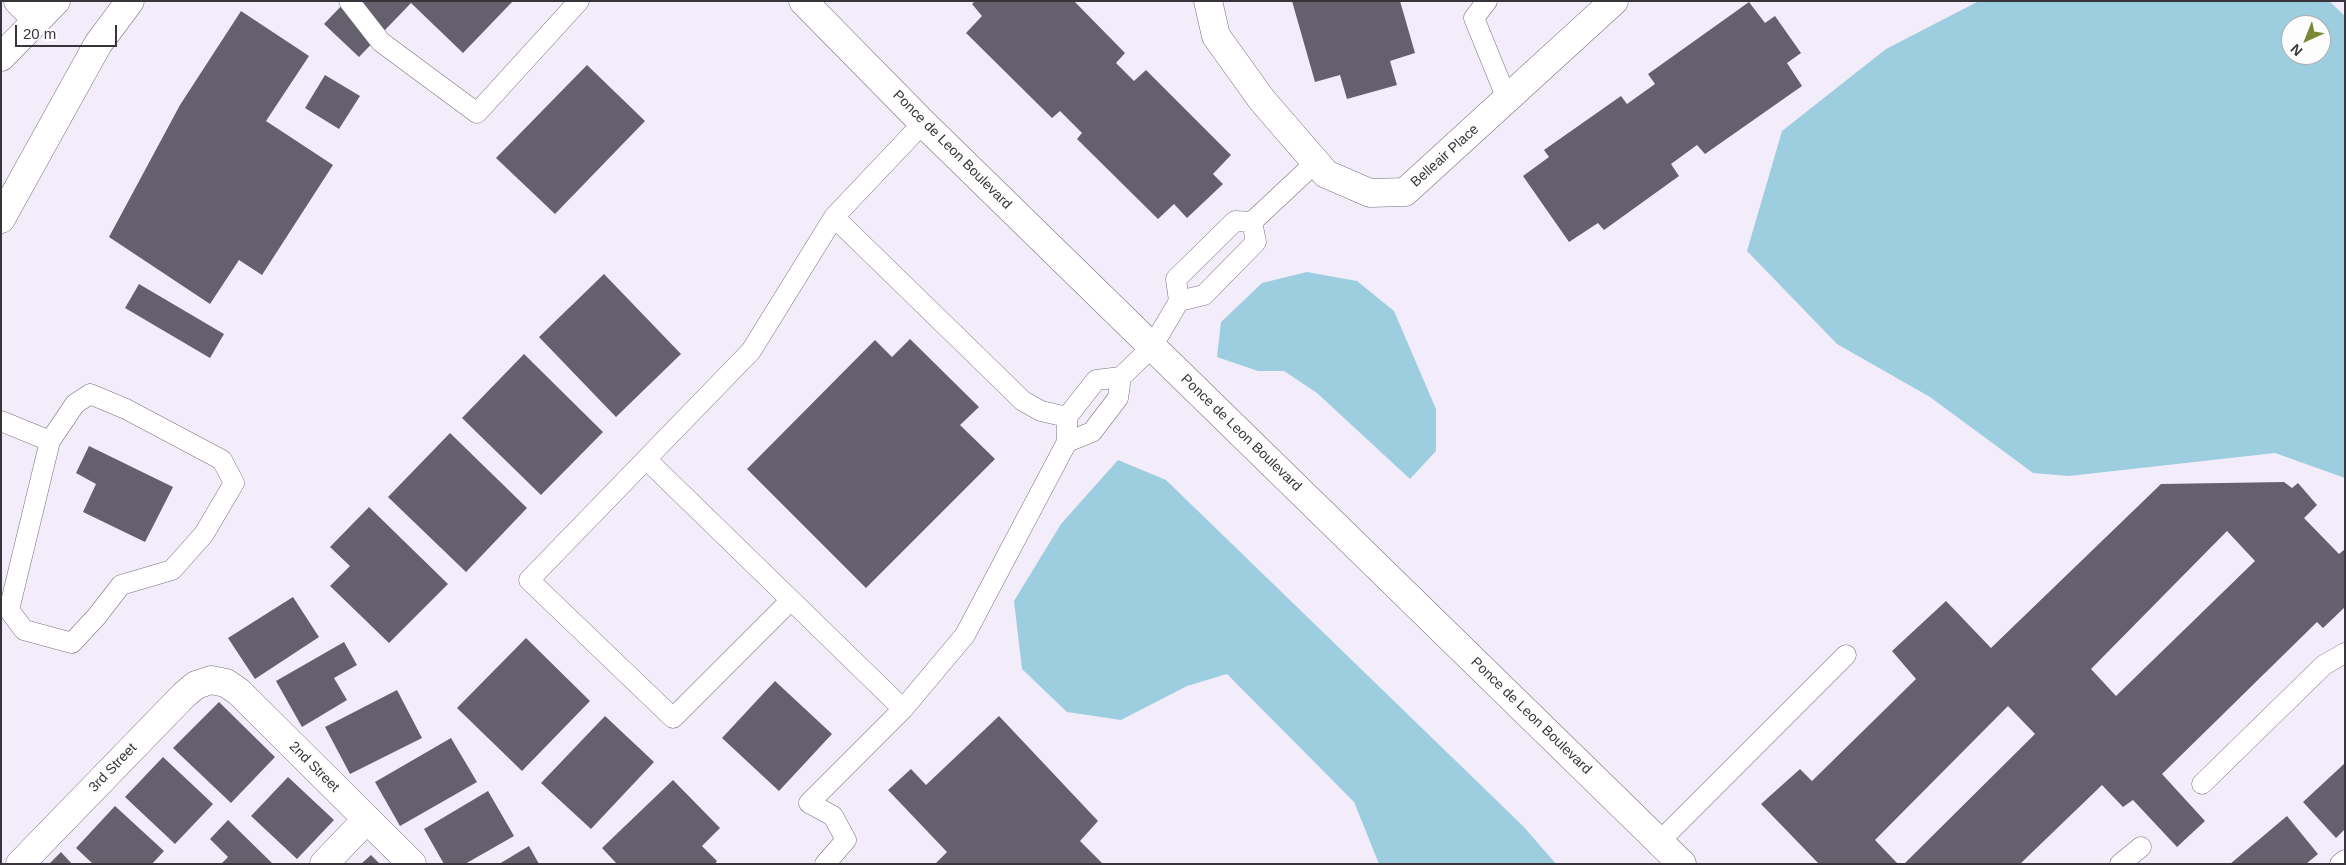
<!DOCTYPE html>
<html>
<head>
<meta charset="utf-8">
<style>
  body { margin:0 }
  #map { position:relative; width:2346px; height:865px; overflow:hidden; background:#f3edfb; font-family:Helvetica,sans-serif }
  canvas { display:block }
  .frame { position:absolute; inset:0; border:2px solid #37353b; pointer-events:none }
  .north { position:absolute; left:2281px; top:15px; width:50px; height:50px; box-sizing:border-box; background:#fdfdfd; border:1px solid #aeadaf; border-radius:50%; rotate:224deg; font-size:14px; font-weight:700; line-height:20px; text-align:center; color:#37353b }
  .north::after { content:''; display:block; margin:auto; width:18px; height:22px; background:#788837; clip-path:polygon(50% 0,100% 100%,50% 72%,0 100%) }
  .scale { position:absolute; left:15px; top:25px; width:102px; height:22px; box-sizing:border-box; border:2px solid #37353b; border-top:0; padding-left:6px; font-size:15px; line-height:18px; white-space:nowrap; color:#37353b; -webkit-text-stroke:4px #fdfdfd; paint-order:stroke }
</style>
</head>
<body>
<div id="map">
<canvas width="2346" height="865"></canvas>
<div class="frame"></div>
<div class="north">N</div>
<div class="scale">20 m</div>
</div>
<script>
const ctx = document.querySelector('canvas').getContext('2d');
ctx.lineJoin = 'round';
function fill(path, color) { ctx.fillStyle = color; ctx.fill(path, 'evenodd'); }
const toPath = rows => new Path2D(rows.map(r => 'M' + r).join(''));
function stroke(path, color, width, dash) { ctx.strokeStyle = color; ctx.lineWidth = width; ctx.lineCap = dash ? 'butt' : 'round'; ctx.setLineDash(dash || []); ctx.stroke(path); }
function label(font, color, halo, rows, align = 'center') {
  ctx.font = font + ' Helvetica,sans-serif'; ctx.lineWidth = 5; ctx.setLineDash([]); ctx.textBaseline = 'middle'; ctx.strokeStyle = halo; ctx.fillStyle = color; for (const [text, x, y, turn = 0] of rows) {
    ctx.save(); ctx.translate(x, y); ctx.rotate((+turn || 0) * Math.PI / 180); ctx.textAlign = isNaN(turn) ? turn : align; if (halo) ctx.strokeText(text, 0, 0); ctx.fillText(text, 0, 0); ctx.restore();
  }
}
const water = toPath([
  [1979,1,2329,1,2345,16,2345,478,2275,453,2069,476,2033,473,1930,397,1837,344,1747,251,1782,131,1886,49],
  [2291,25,2321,25,2321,55,2291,55],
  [1307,272,1357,281,1394,311,1436,409,1436,451,1410,479,1317,393,1284,371,1258,371,1217,357,1221,322,1262,283],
  [1118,460,1166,480,1524,827,1556,864,1379,864,1354,802,1227,674,1187,686,1121,720,1067,712,1022,669,1014,601,1061,524]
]);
const building = toPath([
  [346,1,513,1,463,53,411,3,359,57,324,24],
  [975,1,1074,1,1125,53,1116,63,1134,81,1146,70,1231,155,1213,174,1223,184,1187,218,1174,204,1158,219,1077,139,1082,133,1060,111,1052,118,966,33,982,16,972,4],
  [1292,1,1400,1,1415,53,1390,61,1397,85,1347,99,1340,75,1315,82],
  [1749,2,1765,23,1775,16,1801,53,1787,63,1802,86,1705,154,1697,145,1671,164,1679,176,1604,230,1598,223,1569,242,1523,176,1549,157,1544,150,1621,96,1627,104,1655,84,1648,74],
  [241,11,309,56,266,121,333,165,262,275,239,260,210,304,109,237,180,105],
  [587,65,645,121,555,214,496,158],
  [325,75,360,96,339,129,305,108],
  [604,274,681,354,616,417,539,337],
  [139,284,224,334,210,358,125,308],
  [910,339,979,407,960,425,995,459,866,588,747,469,875,340,892,357],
  [524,354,603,432,541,495,462,418],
  [450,433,527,508,466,572,388,497],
  [89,446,173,487,145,542,83,512,96,484,76,473],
  [2284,482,2292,488,2298,483,2317,505,2304,518,2339,554,2345,549,2345,607,2323,628,2317,622,2162,774,2205,821,2177,847,2133,800,2123,807,2102,785,2020,864,1904,864,2035,734,2008,706,1875,840,1898,864,1819,864,1761,804,1800,769,1812,781,1916,679,1892,651,1946,601,1991,648,2161,484],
  [2227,531,2255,561,2116,696,2091,669],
  [369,507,448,584,389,643,330,586,350,566,330,547],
  [293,597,319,637,255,679,228,638],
  [526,638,590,701,522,771,457,708],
  [344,642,357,665,334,678,347,700,302,727,276,681],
  [775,681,832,734,779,791,722,738],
  [397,690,422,738,350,774,325,727],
  [219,702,275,757,231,803,173,748],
  [605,716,654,762,591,829,541,783],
  [999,716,1098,821,1080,841,1103,864,935,864,947,852,888,790,911,769,926,785],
  [451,738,477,782,400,826,375,782],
  [163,757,213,804,175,844,125,797],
  [2345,763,2345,829,2336,838,2303,802],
  [288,777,334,820,297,859,251,816],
  [673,780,720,828,702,846,717,861,715,864,617,864,602,848],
  [488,791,514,836,465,864,444,864,424,829],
  [115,806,164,851,152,864,93,864,76,848],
  [2287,816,2318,854,2306,864,2230,864],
  [228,820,273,864,221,864,228,857,210,839],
  [529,846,539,864,499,864],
  [61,852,72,864,49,864],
  [371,855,380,864,361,864]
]);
const lane = toPath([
  [349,1,381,42,477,113,579,1],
  [1487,1,1474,18,1507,99],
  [923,123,834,217,751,351,529,580,673,718,791,600,903,709,965,635,1067,442,1067,417,1096,380,1121,377,1118,398,1092,432,1067,442],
  [834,217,1023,401,1041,411,1067,417],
  [1179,301,1204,295,1256,242,1252,222],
  [1121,377,1152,347,1179,301,1176,279,1235,221,1252,222,1316,162],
  [90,394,126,409,222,460,234,483,204,534,172,570,121,585,97,616,72,643,24,630,9,610,50,441,75,404,90,394],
  [1,421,50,441],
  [646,459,791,600],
  [2202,784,2324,665,2345,653],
  [1659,842,1846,655],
  [825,864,846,840,833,816,809,803,903,709],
  [2120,864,2141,847],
  [2340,864,2345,860]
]);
const street = toPath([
  [18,1,37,20],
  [1208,1,1216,36,1262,100,1326,174,1370,193,1405,192,1614,1],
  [20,864,184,695,196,685,211,680,226,683,239,692,412,864],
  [324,864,367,819]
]);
const secondary = toPath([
  [803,1,923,123,1682,864],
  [1,57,56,1],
  [1,219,98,44,130,1]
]);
const streetNames = [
  ["Ponce de Leon Boulevard",952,150,45],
  ["Belleair Place",1445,156,-42],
  ["Ponce de Leon Boulevard",1241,433,44],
  ["Ponce de Leon Boulevard",1531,716,44],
  ["2nd Street",314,767,45],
  ["3rd Street",113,768,-46]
];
fill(water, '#9dcee0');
fill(building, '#65606d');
stroke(lane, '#77717e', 21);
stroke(street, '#77717e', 29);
stroke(secondary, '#77717e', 29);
stroke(lane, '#fff', 20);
stroke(street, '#fff', 28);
stroke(secondary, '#fff', 28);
label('14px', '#37353b', '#fdfdfd', streetNames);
</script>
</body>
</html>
